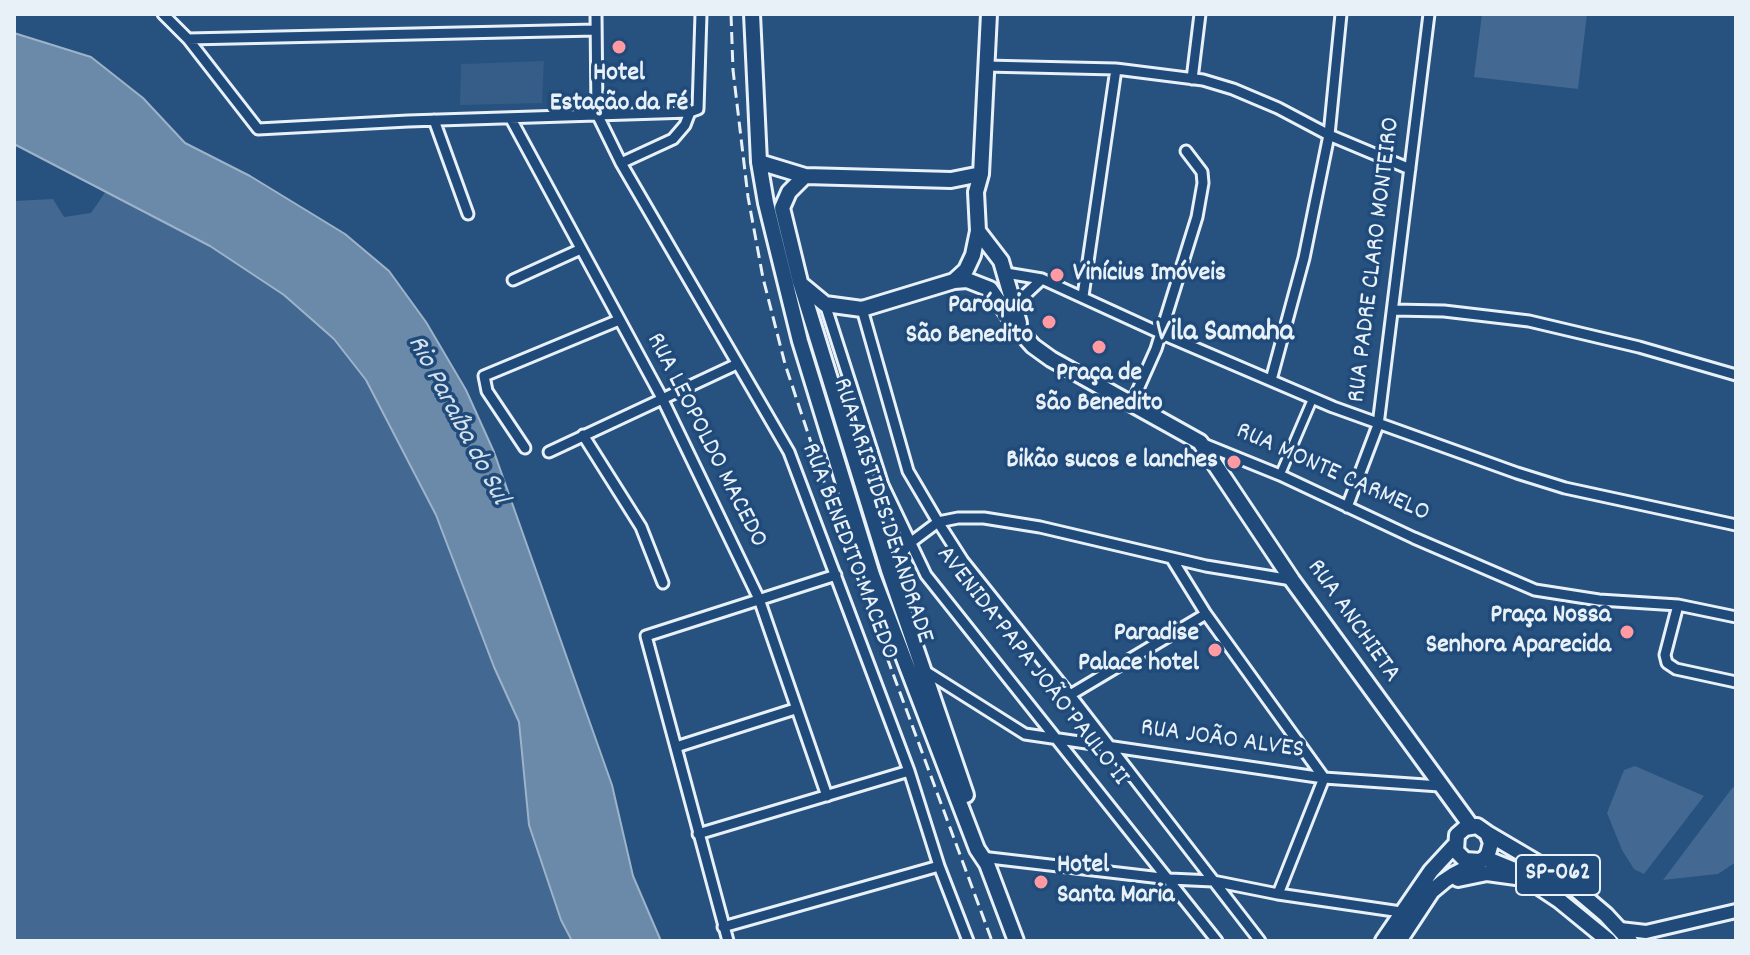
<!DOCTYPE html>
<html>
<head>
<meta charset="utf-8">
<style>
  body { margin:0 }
  #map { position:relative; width:1750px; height:955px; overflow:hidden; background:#27517f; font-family:Dekko,sans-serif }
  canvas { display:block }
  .frame { position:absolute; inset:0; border:16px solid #e8f1f8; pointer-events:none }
</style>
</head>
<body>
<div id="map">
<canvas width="1750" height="955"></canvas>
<div class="frame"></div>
</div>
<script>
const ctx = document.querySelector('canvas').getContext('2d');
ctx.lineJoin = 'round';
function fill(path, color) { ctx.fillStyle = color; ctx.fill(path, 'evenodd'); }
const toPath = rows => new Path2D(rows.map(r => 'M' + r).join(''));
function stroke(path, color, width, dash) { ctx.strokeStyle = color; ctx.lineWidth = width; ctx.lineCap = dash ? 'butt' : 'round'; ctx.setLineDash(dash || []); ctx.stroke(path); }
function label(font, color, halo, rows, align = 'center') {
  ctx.font = font + ' Dekko,sans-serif'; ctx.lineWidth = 7; ctx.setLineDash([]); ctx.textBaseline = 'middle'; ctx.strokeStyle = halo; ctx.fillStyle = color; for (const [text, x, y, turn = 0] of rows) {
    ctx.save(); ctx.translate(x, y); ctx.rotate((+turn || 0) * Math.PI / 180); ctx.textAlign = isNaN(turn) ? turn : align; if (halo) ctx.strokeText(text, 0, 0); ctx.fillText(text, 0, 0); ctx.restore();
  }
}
const built = toPath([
  [544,61,542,103,460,105,461,64]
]);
const green = toPath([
  [1482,14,1587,14,1578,89,1474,77],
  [106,191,210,246,284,295,334,339,366,380,436,515,494,667,519,722,529,825,561,920,572,941,14,941,14,201,53,199,64,217,91,213],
  [1635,766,1704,796,1644,874,1634,869,1622,850,1607,813,1624,770],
  [1733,787,1736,790,1736,862,1718,874,1663,880]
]);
const water = toPath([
  [14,33,91,57,143,98,185,143,250,176,345,234,389,271,426,322,466,390,494,452,612,785,633,876,661,941,572,941,561,920,529,825,519,722,494,667,436,515,366,380,334,339,284,295,210,246,14,144,14,33]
]);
const pedestrian = toPath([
  [1280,475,1313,398]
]);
const minor = toPath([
  [163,14,188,39,258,129,408,121,690,112],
  [596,14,597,114,621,163,789,452,909,771,939,866,968,941],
  [188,39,596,30],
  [985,66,1116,69,1203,80,1233,89,1278,108,1329,135,1410,169],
  [1192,79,1200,14],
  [511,119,662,398,759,599,827,796],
  [434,120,468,214],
  [621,163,673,139,685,125,690,112,698,109,701,14],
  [1006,273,1042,279,1160,333,1333,407,1517,473,1565,488,1736,525],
  [513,280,581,249],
  [1083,296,1116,69],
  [825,304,883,485,926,575,1217,941],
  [862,309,908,471,938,522,963,561,1070,695,1260,941],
  [1393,310,1444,311,1529,321,1639,347,1736,375],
  [1018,312,1026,294,1042,279],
  [1271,380,1304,258,1329,135,1341,14],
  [1131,405,1156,349,1197,217,1203,183,1202,172,1186,151],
  [583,435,641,527,663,583],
  [1201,443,1280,475,1414,538,1535,590,1599,600,1678,605,1736,617],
  [525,448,487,391,484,376,619,320],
  [549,452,737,364],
  [1347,507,1378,425,1429,14],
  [1172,559,1206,614,1324,778,1278,894],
  [889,570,910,543,938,522,958,518,984,518,1040,527,1206,566,1292,580],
  [1678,605,1665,655,1667,663,1676,669,1736,682],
  [922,669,1025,734,1324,778,1440,786],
  [1070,695,1206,614],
  [676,747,795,709],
  [698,834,909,771],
  [981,857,1170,879,1213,881,1278,894,1401,912],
  [723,927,939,866],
  [728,941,646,636,836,575]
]);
const tertiary = toPath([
  [1620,929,1646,932,1736,911]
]);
const secondary = toPath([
  [752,14,759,162,766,203,800,341,872,575,977,849,987,864,1016,941],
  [759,162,805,176,951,180,981,174],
  [805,176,789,192,782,208,800,282,889,570,966,795],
  [978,231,1001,261,1019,323],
  [954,281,967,280,990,289,1017,328,1033,346,1051,359,1200,442,1292,580,1471,826],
  [802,285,825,304,862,309,954,281,966,270,973,255,978,231,976,192,981,174,989,14]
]);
const primary = toPath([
  [1487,833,1560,876,1606,915,1630,941],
  [1485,858,1512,869,1560,901,1609,941],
  [1458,879,1487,873,1516,877],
  [1383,941,1431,871,1454,846],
  [1399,941,1432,891,1444,881,1453,875,1480,861,1485,858,1488,854,1491,843,1487,833,1477,826,1465,828,1457,835,1456,851,1465,860,1480,861]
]);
const rail = toPath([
  [731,14,733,70,748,197,763,278,785,364,842,536,992,941]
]);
const markers = [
  [619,47,8,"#ff9aa2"],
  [1057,275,8,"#ff9aa2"],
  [1049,322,8,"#ff9aa2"],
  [1099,347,8,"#ff9aa2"],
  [1234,462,8,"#ff9aa2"],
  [1627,632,8,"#ff9aa2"],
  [1215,650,8,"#ff9aa2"],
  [1041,882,8,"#ff9aa2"]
];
const shields = [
  [1558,875,84]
];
const shieldNames = [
  ["SP-062",1558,875]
];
const poiNames = [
  ["Hotel",619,75,"center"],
  ["Estação da Fé",619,105,"center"],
  ["Vinícius Imóveis",1073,275,"left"],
  ["Paróquia",1033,307],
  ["São Benedito",1033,337],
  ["Praça de",1099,375,"center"],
  ["São Benedito",1099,405,"center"],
  ["Bikão sucos e lanches",1218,462],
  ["Praça Nossa",1611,617],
  ["Senhora Aparecida",1611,647],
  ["Paradise",1199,635],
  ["Palace hotel",1199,665],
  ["Hotel",1057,867,"left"],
  ["Santa Maria",1057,897,"left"]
];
const streetNames = [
  ["RUA PADRE CLARO MONTEIRO",1376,260,-83],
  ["RUA LEOPOLDO MACEDO",705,441,63],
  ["RUA MONTE CARMELO",1332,474,24],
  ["RUA ARISTIDES DE ANDRADE",881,511,72],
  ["RUA BENEDITO MACEDO",848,552,69],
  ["RUA ANCHIETA",1352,622,55],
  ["AVENIDA PAPA JOÃO PAULO II",1031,667,52],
  ["RUA JOÃO ALVES",1222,741,8]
];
const waterNames = [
  ["Rio Paraíba do Sul",456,421,62]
];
const quarterNames = [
  ["Vila Samaha",1225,335]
];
fill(built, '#355d88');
fill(green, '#436891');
fill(water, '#6b8aaa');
stroke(water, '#9db3c9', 2);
stroke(pedestrian, '#e8f1f8', 13);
stroke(minor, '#e8f1f8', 15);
stroke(tertiary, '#e8f1f8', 18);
stroke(secondary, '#e8f1f8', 20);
stroke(primary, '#e8f1f8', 20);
stroke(pedestrian, '#1f4a7a', 7);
stroke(minor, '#1f4a7a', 9);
stroke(tertiary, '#1f4a7a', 12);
stroke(secondary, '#1f4a7a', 14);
stroke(primary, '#1f4a7a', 14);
stroke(rail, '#e8f1f8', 3, [12, 6]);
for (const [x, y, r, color] of markers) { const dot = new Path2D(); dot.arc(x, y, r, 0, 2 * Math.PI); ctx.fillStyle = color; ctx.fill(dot); stroke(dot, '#1f4a7a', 3); }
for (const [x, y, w] of shields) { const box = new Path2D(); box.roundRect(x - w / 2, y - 20, w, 40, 6); ctx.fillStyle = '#1f4a7a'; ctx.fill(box); stroke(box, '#e8f1f8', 2); }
label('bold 24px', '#e8f1f8', null, shieldNames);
label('bold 26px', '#e8f1f8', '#1f4a7a', poiNames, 'right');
label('26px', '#e8f1f8', '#1f4a7a', streetNames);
label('italic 28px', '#d5e2ec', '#1f4a7a', waterNames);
label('bold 30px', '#e8f1f8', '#1f4a7a', quarterNames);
</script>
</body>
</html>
